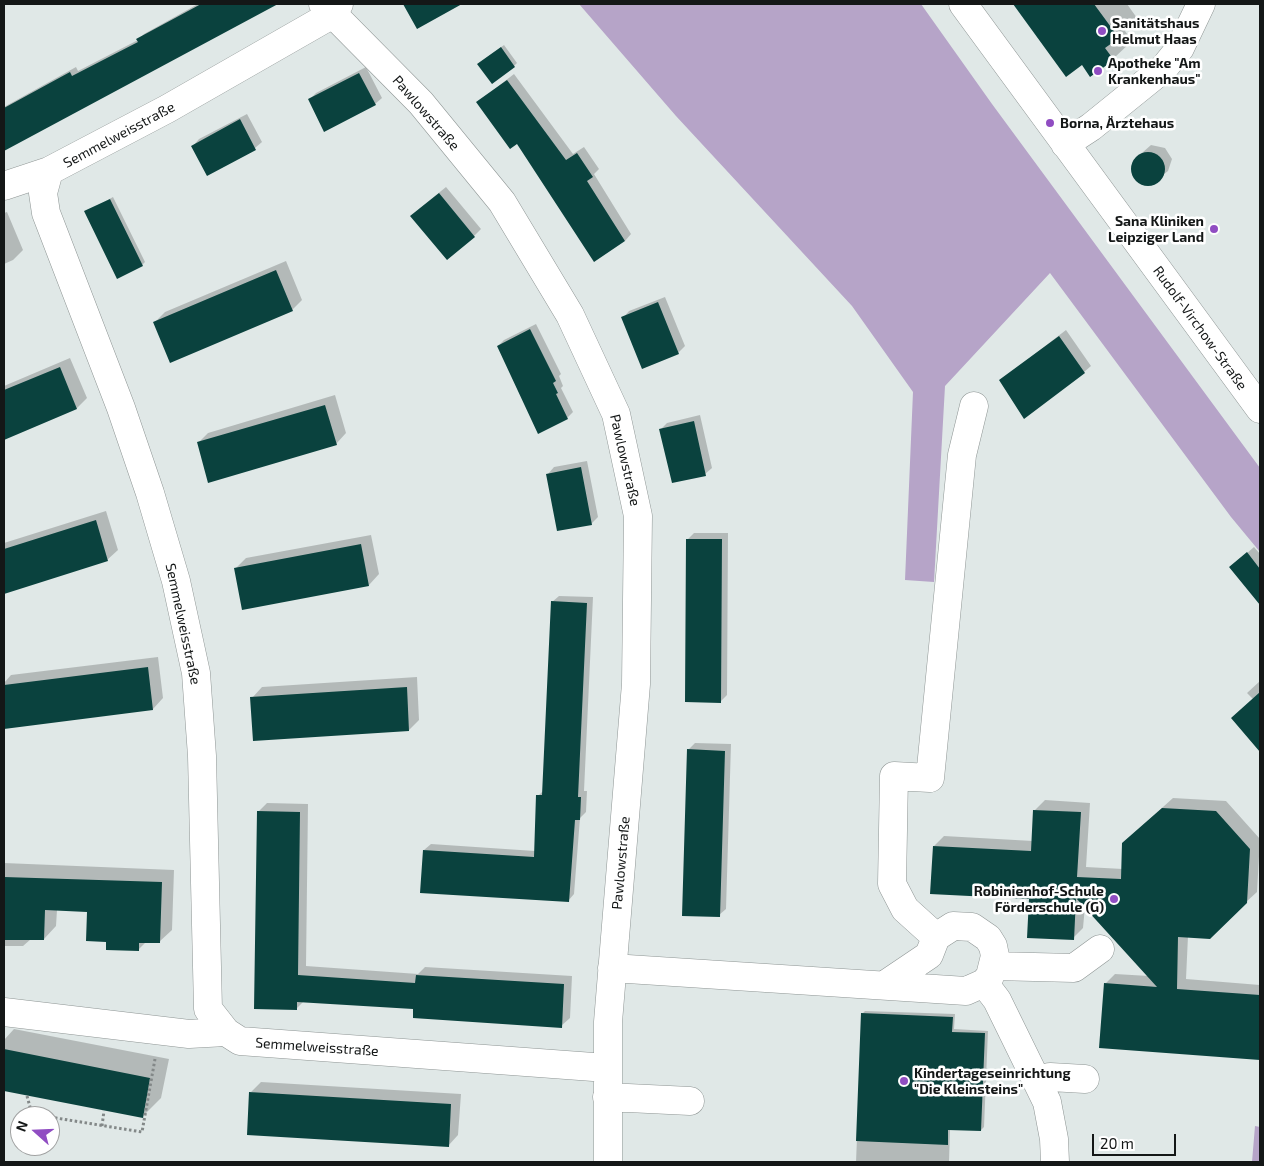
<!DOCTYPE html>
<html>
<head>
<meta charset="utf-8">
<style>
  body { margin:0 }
  #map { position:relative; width:1264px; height:1166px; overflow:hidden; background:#e0e8e7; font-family:"Exo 2",sans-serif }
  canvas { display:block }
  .frame { position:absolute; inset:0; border:5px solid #141717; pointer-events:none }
  .north { position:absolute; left:10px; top:1106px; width:50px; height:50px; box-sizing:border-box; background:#fff; border:1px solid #a1a2a2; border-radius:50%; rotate:290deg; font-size:14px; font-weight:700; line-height:20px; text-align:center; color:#141717 }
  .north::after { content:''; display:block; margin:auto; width:18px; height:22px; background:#904dc2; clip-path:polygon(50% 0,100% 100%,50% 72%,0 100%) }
  .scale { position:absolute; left:1092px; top:1134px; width:84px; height:22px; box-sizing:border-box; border:2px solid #141717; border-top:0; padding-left:6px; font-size:15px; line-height:18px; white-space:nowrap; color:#141717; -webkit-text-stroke:4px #fff; paint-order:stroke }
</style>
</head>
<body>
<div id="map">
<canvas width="1264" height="1166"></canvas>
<div class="frame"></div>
<div class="north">N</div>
<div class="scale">20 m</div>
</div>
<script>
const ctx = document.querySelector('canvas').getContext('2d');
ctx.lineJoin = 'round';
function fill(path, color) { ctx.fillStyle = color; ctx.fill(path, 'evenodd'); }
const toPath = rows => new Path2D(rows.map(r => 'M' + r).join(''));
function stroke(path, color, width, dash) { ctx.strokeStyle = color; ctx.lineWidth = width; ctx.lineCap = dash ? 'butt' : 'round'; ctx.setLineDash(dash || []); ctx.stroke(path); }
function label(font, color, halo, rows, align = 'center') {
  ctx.font = font + ' "Exo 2",sans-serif'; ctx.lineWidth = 5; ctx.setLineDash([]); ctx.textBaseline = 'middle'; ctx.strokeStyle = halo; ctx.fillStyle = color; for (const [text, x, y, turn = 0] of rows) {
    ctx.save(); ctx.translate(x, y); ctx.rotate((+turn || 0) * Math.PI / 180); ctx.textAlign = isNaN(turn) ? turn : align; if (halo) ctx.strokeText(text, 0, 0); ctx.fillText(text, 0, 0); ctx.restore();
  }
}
const forest = toPath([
  [579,4,921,4,992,104,1260,468,1260,552,1231,517,1050,273,945,386,934,582,905,580,913,392,852,306,676,116],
  [1255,1126,1260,1127,1260,1162,1252,1162]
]);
const shadow = toPath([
  [198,4,255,4,259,10,253,16,4,149,4,107,76,67,78,71,138,40,144,34],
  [404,4,456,4,418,28],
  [1014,4,1127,4,1137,18,1125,31,1132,41,1113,59,1083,63,1066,75],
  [504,45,517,63,514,66,482,61],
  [366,67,382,98,375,104,309,100,316,93],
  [514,74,573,154,584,147,599,169,594,174,631,234,625,241,517,143,478,102],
  [247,114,262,142,255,148,207,174,193,146,199,139],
  [1151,145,1165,148,1172,159,1168,171,1150,185,1137,181,1132,174,1134,160],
  [446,187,481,229,474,236,419,209],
  [113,197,145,262,142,265,86,212],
  [7,212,23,250,13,260,4,264,4,213],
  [286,261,302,300,292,310,155,322,165,312],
  [665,297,685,346,678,353,623,318,629,311],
  [536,324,561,374,559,376,563,386,561,388,573,412,567,418,498,346,504,340],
  [1066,330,1091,366,1084,372,1001,380],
  [70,358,87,398,77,408,4,439,4,386],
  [335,395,346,433,336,444,198,443,208,433],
  [700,415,712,468,705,474,661,429,667,423],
  [587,461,598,517,591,524,548,474,554,467],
  [106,511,118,550,107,560,4,593,4,543],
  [694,533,728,533,727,695,721,701,687,540],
  [371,535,379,574,369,585,235,569,246,558],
  [1254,547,1260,554,1260,603,1230,568],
  [559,596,593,597,584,791,587,791,586,812,580,818,574,894,568,901,424,850,431,844,535,851,538,796,544,790,552,602],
  [158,657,163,698,153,709,6,727,4,683,11,675],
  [417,677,419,720,409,730,252,698,262,687],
  [1260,681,1260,738,1254,744,1253,699,1247,693],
  [695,743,731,744,726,909,719,915,688,750],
  [1173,798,1226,801,1260,839,1257,892,1246,902,1188,936,1186,979,1260,985,1260,1059,1100,1047,1105,984,1115,974,1149,976,1085,906,1083,928,1073,938,1030,897,934,846,944,836,1033,841,1035,810,1045,800,1090,803,1086,867,1123,869,1134,833],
  [267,803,308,804,306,966,418,974,425,967,572,976,570,1018,561,1026,415,1008,304,1001,297,1008,258,812],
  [4,863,174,870,172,930,159,942,146,942,138,950,107,941,88,910,57,910,56,926,44,939,31,939,23,946,4,946],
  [865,1011,955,1014,954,1029,988,1031,984,1127,981,1130,950,1129,949,1162,856,1162,862,1014],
  [14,1029,169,1059,161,1098,142,1117,4,1090,4,1040],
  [261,1082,461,1094,458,1135,448,1146,251,1092]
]);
const building = toPath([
  [201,4,278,4,4,151,4,108,70,72,72,76,138,42,136,39],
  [403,4,462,4,417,29],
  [1013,4,1094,4,1119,38,1105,48,1114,60,1090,77,1082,65,1066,77],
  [501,47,515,67,492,84,477,64],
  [359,73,376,105,324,132,308,99],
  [507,80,566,160,577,153,593,177,587,181,625,241,594,262,517,144,510,149,476,102],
  [240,119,256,150,207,176,191,146],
  '1131 169a17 17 0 1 1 34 0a17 17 0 1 1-34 0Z',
  [439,193,475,237,447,260,410,216],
  [110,199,143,266,117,279,84,211],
  [276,270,293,311,170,363,153,322],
  [658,302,679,354,642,369,621,317],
  [530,329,556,381,553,383,558,393,556,394,568,419,538,434,497,346],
  [1059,336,1085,373,1024,419,999,380],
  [60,367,77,409,4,440,4,390],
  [325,405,337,445,208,483,197,442],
  [694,421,706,476,672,483,659,429],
  [581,467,592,525,557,531,546,474],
  [96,520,108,561,4,594,4,549],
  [686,539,722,539,721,703,685,702],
  [361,544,369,586,242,610,234,568],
  [1247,552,1260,569,1260,605,1229,567],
  [551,601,587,603,578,797,581,797,580,820,575,820,569,902,420,893,423,850,534,857,536,795,542,795],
  [148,667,153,710,4,729,4,685],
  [407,687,409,731,253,741,250,697],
  [1260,692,1260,752,1231,718],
  [687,749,725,751,720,917,682,916],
  [1162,808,1216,811,1250,849,1247,903,1210,939,1178,937,1177,989,1260,995,1260,1060,1099,1048,1104,983,1157,987,1076,898,1074,940,1027,938,1029,899,930,894,933,846,1031,851,1033,810,1081,812,1077,877,1121,879,1122,843],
  [257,811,300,812,298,975,415,983,416,975,564,984,562,1028,413,1018,413,1009,297,1002,297,1010,254,1009],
  [4,877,162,882,160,943,139,943,139,951,106,950,106,942,86,941,87,912,45,910,44,940,4,940],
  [861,1013,953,1017,952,1032,985,1033,981,1131,948,1130,948,1145,856,1141],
  [4,1049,150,1078,143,1118,4,1091],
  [249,1092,451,1104,449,1147,247,1135]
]);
const path = toPath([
  [27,1096,32,1114,44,1116],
  [50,1117,142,1132,155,1059],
  [102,1126,104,1111]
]);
const minor = toPath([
  [323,4,421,103,502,202,570,315,616,414,638,516,636,684,608,1022,608,1162],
  [339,4,333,14,167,109,49,171,43,193,46,213,121,408,150,493,176,581,196,673,202,756,208,1009,226,1032,240,1041,607,1068],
  [963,4,1260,409],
  [1065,144,1091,127,1164,68,1180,48,1201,4],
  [4,186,49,171],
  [936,937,905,909,892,884,894,776,930,778,962,455,974,406],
  [994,966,1074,968,1100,949],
  [612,968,966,991,984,983,990,976,995,956,993,946,988,938,972,927,953,926,936,937,929,955,886,984],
  [984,983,997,1000,1047,1102,1054,1139,1055,1162],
  [4,1012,189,1034,226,1032],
  [1037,1080,1050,1077,1085,1079],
  [607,1097,690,1101]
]);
const markers = [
  [1102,31,5,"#904dc2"],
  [1098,71,5,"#904dc2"],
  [1050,123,5,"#904dc2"],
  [1214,229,5,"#904dc2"],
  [1114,899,5,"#904dc2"],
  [904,1081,5,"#904dc2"]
];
const poiNames = [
  ["Sanitätshaus",1112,23],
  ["Helmut Haas",1112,39],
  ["Apotheke \"Am",1108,63],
  ["Krankenhaus\"",1108,79],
  ["Borna, Ärztehaus",1060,123],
  ["Sana Kliniken",1204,221,"right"],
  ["Leipziger Land",1204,237,"right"],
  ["Robinienhof-Schule",1104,891,"right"],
  ["Förderschule (G)",1104,907,"right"],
  ["Kindertageseinrichtung",914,1073],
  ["\"Die Kleinsteins\"",914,1089]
];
const streetNames = [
  ["Pawlowstraße",426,113,49],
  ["Semmelweisstraße",119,135,-28],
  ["Rudolf-Virchow-Straße",1200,328,54],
  ["Pawlowstraße",625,460,77],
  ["Semmelweisstraße",183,624,78],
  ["Pawlowstraße",621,863,-85],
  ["Semmelweisstraße",317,1047,4]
];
fill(forest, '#b6a4c8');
fill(shadow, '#0003');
fill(building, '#0a423e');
stroke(minor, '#8e9594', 29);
stroke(path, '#838888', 3, [2.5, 2.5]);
stroke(minor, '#fff', 28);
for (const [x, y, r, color] of markers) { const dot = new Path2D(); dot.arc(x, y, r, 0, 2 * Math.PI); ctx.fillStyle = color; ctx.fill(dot); stroke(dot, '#fff', 2); }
label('bold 14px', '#141717', '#fff', poiNames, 'left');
label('14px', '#141717', '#fff', streetNames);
</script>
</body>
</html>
